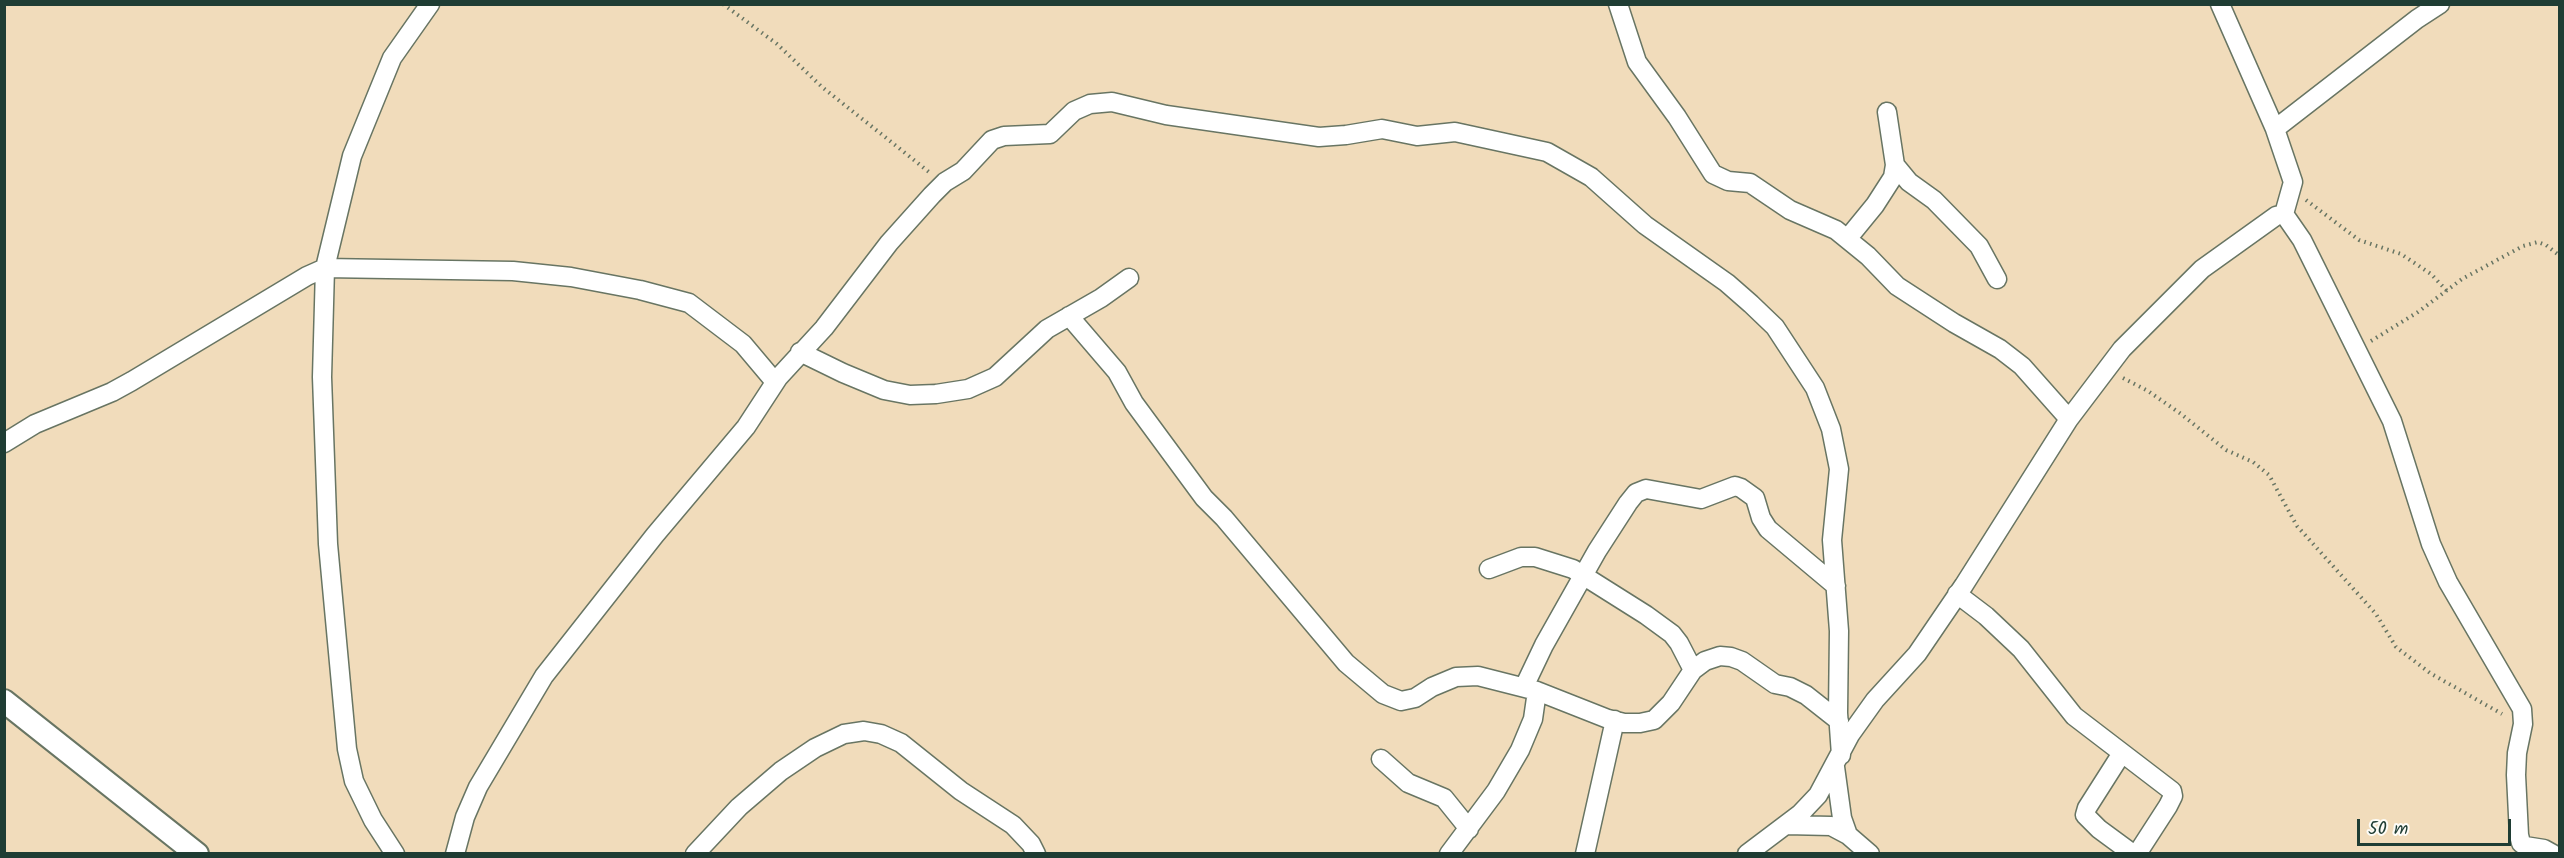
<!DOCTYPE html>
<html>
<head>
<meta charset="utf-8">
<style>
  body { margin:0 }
  #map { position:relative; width:2564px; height:858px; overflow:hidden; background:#f1dcbb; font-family:Kalam,sans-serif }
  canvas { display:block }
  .frame { position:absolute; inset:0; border:6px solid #1f3d34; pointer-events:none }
  .scale { position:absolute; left:2357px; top:819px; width:154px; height:27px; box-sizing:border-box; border:3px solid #1f3d34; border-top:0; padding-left:8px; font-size:18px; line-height:21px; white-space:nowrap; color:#1f3d34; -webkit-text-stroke:4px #fdfcf7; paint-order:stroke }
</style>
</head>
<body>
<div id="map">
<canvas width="2564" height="858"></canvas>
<div class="frame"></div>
<div class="scale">50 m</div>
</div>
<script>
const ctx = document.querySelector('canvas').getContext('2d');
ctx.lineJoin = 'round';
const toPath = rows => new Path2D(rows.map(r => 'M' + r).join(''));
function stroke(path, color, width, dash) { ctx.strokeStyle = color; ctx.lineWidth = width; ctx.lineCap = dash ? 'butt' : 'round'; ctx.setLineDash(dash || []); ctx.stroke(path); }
const path = toPath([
  [723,4,777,44,822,87,929,172],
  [2306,200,2359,240,2401,254,2431,274,2447,291],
  [2371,341,2418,312,2462,279,2523,246,2538,242,2546,245,2560,256],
  [2123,378,2148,391,2181,414,2226,450,2253,462,2269,475,2297,526,2376,614,2396,647,2430,673,2502,714]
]);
const minor = toPath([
  [1618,4,1637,62,1677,117,1713,174,1728,181,1750,183,1790,210,1836,230,1868,256,1897,286,1954,323,2000,349,2022,366,2069,419],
  [2275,129,2417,19,2440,4],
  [1895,165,1909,182,1934,200,1979,246,1997,279],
  [2284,214,2302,240,2392,421,2431,544,2448,582,2522,709,2523,724,2517,753,2516,775,2519,835,2521,843,2525,846,2544,849,2553,854],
  [1848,238,1875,205,1893,177,1895,165,1887,112],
  [1069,316,1117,372,1134,403,1204,498,1224,518,1346,663,1383,694,1401,701,1415,698,1432,687,1456,677,1478,676,1537,691,1608,719,1624,723,1640,723,1654,720,1671,703,1693,670,1705,661,1720,656,1731,657,1742,661,1775,684,1790,687,1806,695,1839,721],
  [800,352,843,373,884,390,910,395,936,394,968,389,995,377,1047,329,1101,298,1129,278],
  [4,443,35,424,112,392,132,381,307,276,325,268,513,271,571,277,640,290,689,303,743,344,775,382],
  [1489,569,1521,557,1535,557,1573,569,1646,615,1672,634,1679,643,1693,670],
  [1957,594,1986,616,2021,649,2074,716,2172,791,2173,796,2168,806,2137,854],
  [1524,687,1544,645,1597,551,1628,503,1636,493,1646,489,1701,499,1735,486,1741,488,1755,498,1761,518,1768,529,1836,586],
  [2122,753,2087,808,2085,815,2099,829,2133,854],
  [1381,759,1408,783,1444,798,1469,829],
  [1835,767,1842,818,1848,835],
  [1786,825,1831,826,1848,835,1870,854],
  [395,854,373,820,354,781,347,749,328,544,322,377,325,268,352,156,392,58,430,4],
  [455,854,465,817,478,787,544,676,655,535,746,427,778,378,824,328,889,243,932,195,945,182,963,171,992,140,1004,136,1050,134,1074,111,1090,104,1112,102,1166,115,1319,137,1346,135,1382,129,1417,136,1455,132,1547,152,1591,177,1645,225,1727,283,1751,304,1775,327,1815,388,1831,429,1839,469,1832,540,1839,631,1838,713,1841,755],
  [695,854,739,807,781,771,815,748,844,734,864,731,881,734,901,743,961,791,1013,825,1031,844,1036,854],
  [1449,854,1496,791,1520,750,1533,719,1537,691],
  [1585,854,1615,720],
  [1747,854,1800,814,1818,795,1850,735,1875,700,1917,654,1964,585,2069,419,2122,349,2202,269,2276,216,2284,214,2293,182,2275,129,2220,4]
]);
const tertiary = toPath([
  [4,701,197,854]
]);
stroke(minor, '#687563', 21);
stroke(tertiary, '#687563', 26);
stroke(path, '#687563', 4, [1.5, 4.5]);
stroke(minor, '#fff', 18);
stroke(tertiary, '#fff', 22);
</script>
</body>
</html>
